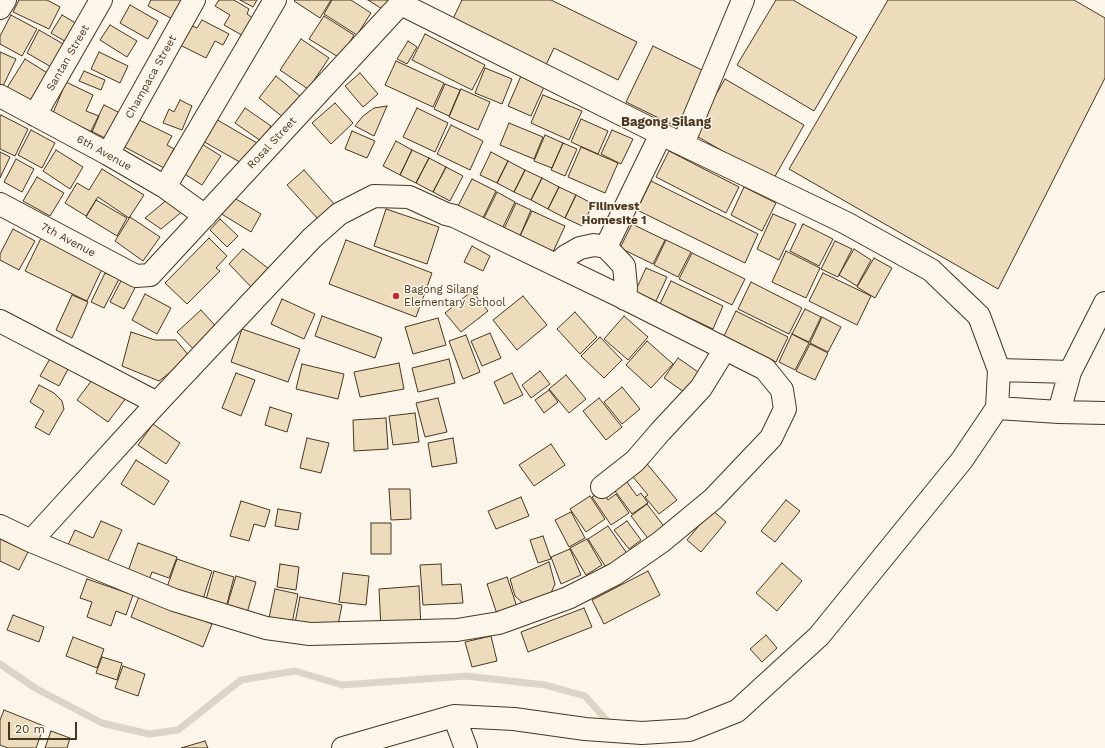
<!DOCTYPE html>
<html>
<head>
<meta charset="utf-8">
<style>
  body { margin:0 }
  #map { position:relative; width:1105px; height:748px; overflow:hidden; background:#fbf6e9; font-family:"Work Sans",sans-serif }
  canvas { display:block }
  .scale { position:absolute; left:8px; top:722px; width:69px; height:18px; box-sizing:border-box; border:2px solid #4a3520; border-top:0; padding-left:5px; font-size:12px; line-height:14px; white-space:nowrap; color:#4a3520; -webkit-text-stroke:3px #fbf6e9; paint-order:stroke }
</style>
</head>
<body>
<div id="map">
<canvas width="1105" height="748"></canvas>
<div class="scale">20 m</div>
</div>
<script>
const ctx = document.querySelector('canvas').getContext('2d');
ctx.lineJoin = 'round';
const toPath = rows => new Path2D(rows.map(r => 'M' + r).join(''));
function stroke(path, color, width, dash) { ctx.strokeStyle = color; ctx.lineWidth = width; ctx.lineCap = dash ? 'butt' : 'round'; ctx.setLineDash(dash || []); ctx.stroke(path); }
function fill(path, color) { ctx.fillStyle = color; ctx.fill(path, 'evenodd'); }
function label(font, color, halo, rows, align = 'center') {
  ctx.font = font + ' "Work Sans",sans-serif'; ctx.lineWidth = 3; ctx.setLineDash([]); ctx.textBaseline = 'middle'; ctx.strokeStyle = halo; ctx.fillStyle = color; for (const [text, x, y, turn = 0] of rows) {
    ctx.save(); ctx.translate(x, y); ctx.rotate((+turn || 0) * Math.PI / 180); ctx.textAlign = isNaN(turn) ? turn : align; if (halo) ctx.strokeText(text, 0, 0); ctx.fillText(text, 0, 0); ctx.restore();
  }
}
const stream = toPath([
  [0,664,35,688,102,723,149,734,178,730,241,680,295,671,342,685,466,676,545,685,585,696,611,725]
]);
const building = toPath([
  [19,0,47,0,60,7,49,29,13,12,19,0],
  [151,0,192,0,180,23,148,6,151,0],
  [219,0,234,0,249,9,247,14,256,20,245,37,224,25,230,15,215,6,219,0],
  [240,0,257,0,253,7,240,0],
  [295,0,331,0,320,18,294,1,295,0],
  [332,0,351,0,371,13,357,35,324,14,332,0],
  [368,0,399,0,390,14,368,0],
  [462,0,551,0,637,42,618,80,554,48,544,69,451,23,462,0],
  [776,0,793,0,857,37,814,111,737,65,776,0],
  [888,0,1074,0,1105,18,1105,78,998,289,789,169,888,0],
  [130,5,158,21,148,39,120,23,130,5],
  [11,15,37,29,22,56,0,44,0,36,11,15],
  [62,15,79,25,68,43,51,33,62,15],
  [324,16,354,35,340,58,309,39,324,16],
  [202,20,229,34,223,45,215,41,206,58,180,45,190,25,197,28,202,20],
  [110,25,137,41,127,57,100,40,110,25],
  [39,30,65,45,53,68,27,53,39,30],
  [425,34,485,65,472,90,412,60,425,34],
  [301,39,329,58,308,89,280,70,301,39],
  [408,41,417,47,407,64,397,59,408,41],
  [653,46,708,73,681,129,626,102,653,46],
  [0,52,16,59,2,88,0,87,0,52],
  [99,52,128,66,120,83,91,69,99,52],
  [25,59,49,74,30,106,5,91,25,59],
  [396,61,444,83,433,107,385,85,396,61],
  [485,68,512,79,502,104,475,93,485,68],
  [84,71,105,80,101,90,79,81,84,71],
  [360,73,378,94,363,107,345,86,360,73],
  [276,76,301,97,284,118,259,98,276,76],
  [521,76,544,87,531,116,508,106,521,76],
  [725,79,804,125,773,180,693,134,725,79],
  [66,82,93,95,86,111,99,116,92,132,53,113,66,82],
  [445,84,460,90,449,116,434,109,445,84],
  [461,89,490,102,478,130,449,117,461,89],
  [543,95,582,111,569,140,531,123,543,95],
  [180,100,192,106,182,130,163,123,169,109,174,112,180,100],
  [335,103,353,123,331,144,312,123,335,103],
  [104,105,124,115,111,141,91,131,104,105],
  [387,106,374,136,355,126,363,116,374,108,387,106],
  [245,108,271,126,261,141,235,123,245,108],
  [417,108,448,123,435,152,403,137,417,108],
  [1,115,28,129,15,156,0,149,0,117,1,115],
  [133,117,172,136,167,145,174,149,164,168,119,144,133,117],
  [214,118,257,143,245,165,201,140,214,118],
  [581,119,608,131,598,154,571,142,581,119],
  [509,123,543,137,534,159,500,145,509,123],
  [451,125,483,141,470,170,437,154,451,125],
  [31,130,55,143,42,168,18,155,31,130],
  [612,130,633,139,621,164,601,154,612,130],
  [352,131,375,141,367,158,345,149,352,131],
  [545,135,563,143,552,168,534,161,545,135],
  [396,141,412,150,400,175,383,166,396,141],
  [563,143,577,149,565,176,551,170,563,143],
  [202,144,221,156,202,185,183,173,202,144],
  [581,147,618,163,605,193,568,177,581,147],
  [56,150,83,167,70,189,43,171,56,150],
  [412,150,429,158,416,183,400,175,412,150],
  [669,151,739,187,726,213,656,177,669,151],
  [0,152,10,157,0,178,0,152],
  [491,152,508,161,497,183,480,175,491,152],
  [429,158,446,167,433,192,416,183,429,158],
  [16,159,34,169,22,192,4,182,16,159],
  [508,161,525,170,514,192,497,183,508,161],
  [446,167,463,176,450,201,433,192,446,167],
  [102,169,144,195,129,218,98,197,86,216,65,203,77,183,89,190,102,169],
  [304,170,335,205,318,219,287,185,304,170],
  [525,170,542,178,531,200,514,192,525,170],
  [37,177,64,193,50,216,23,201,37,177],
  [542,178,559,187,548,209,531,200,542,178],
  [472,179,496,191,482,220,457,208,472,179],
  [651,181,758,234,745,263,637,210,651,181],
  [559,187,576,195,565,218,548,209,559,187],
  [744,187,776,203,762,231,731,215,744,187],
  [497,192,515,202,502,229,483,220,497,192],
  [576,195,593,204,582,226,565,218,576,195],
  [231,196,261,214,251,232,220,213,231,196],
  [168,199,184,210,161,229,145,218,168,199],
  [96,200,127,218,117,236,86,217,96,200],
  [516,203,531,210,519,238,503,231,516,203],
  [386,209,439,227,427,264,374,246,386,209],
  [532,211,565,226,552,254,519,238,532,211],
  [773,214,796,224,779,260,757,249,773,214],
  [130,217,160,237,143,261,115,241,130,217],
  [220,219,238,236,227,247,210,230,220,219],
  [632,224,665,240,653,264,620,248,632,224],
  [803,224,833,239,819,266,790,251,803,224],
  [13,229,35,241,19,270,0,260,0,254,13,229],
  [41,238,102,269,87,301,25,271,41,238],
  [209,238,227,256,216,268,220,271,187,304,165,283,209,238],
  [346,240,432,273,416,317,329,284,346,240],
  [666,240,691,252,678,277,654,265,666,240],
  [835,241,852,249,838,277,821,269,835,241],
  [472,246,490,256,483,271,464,262,472,246],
  [243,249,273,272,253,289,229,264,243,249],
  [854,249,871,260,857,286,839,275,854,249],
  [786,251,820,268,806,298,772,282,786,251],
  [692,253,745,279,732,305,679,279,692,253],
  [874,258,892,268,875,298,857,287,874,258],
  [646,268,667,277,656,301,635,292,646,268],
  [105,273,119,279,104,308,91,302,105,273],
  [823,273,871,296,857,325,809,301,823,273],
  [122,279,136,286,124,309,110,302,122,279],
  [671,281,723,306,713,329,660,304,671,281],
  [751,282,802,308,789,334,738,309,751,282],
  [472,291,488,311,461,332,445,313,472,291],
  [145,294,171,308,157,334,132,320,145,294],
  [72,295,88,302,72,338,56,330,72,295],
  [523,296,547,325,517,350,493,320,523,296],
  [282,299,315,314,304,339,271,324,282,299],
  [805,309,821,317,809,342,792,334,805,309],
  [201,310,221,332,198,354,177,332,201,310],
  [736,311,788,337,776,362,724,336,736,311],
  [575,312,597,337,580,354,557,329,575,312],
  [322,316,382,338,375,358,315,336,322,316],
  [624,316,648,337,628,360,604,339,624,316],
  [822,317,841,327,828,352,810,343,822,317],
  [438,318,446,345,413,354,405,327,438,318],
  [242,329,300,349,288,382,231,362,242,329],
  [131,332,155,340,176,340,190,357,159,381,122,366,131,332],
  [490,333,501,358,482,366,471,341,490,333],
  [792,334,809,343,795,370,779,362,792,334],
  [466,335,480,372,463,379,449,341,466,335],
  [600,337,622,360,604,378,581,356,600,337],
  [647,341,673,364,651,388,626,365,647,341],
  [810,344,828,353,815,380,796,371,810,344],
  [55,350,73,360,59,386,40,376,55,350],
  [678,358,701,374,687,394,664,378,678,358],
  [449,359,455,383,418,392,412,368,449,359],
  [399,363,404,389,360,397,354,372,399,363],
  [302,364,344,374,338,399,296,389,302,364],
  [540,371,550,384,531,398,522,385,540,371],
  [236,373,255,380,241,416,222,408,236,373],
  [512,373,523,395,504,404,494,382,512,373],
  [566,375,586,399,569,413,549,389,566,375],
  [95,376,126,398,108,422,77,400,95,376],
  [39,385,54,393,62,401,64,409,49,435,35,427,44,411,30,402,39,385],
  [622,387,640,409,622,424,604,402,622,387],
  [549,390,558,402,544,413,535,400,549,390],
  [438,398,447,432,425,437,416,403,438,398],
  [599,398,622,427,606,440,583,411,599,398],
  [270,407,292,414,287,432,265,425,270,407],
  [415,413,419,442,393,445,389,416,415,413],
  [386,418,388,449,354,451,353,420,386,418],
  [153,424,180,443,166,464,138,445,153,424],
  [307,438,329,443,321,473,300,468,307,438],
  [453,438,457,463,432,467,428,443,453,438],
  [551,444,565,465,534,486,519,465,551,444],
  [643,459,677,500,659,514,645,497,648,495,628,471,643,459],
  [136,460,169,481,154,505,121,484,136,460],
  [621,474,637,496,641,493,648,503,632,514,609,483,621,474],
  [389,489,410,489,411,519,391,520,389,489],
  [602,490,608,500,616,494,629,513,611,525,592,497,602,490],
  [590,496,605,519,586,532,570,509,590,496],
  [521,497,529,516,496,529,488,511,521,497],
  [786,500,800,511,775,542,761,531,786,500],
  [241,501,270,510,265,527,254,524,249,541,230,536,241,501],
  [647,504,666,529,650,541,631,516,647,504],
  [278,509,301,513,298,530,275,526,278,509],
  [712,510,726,522,701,552,687,540,712,510],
  [571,512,585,538,569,547,555,520,571,512],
  [101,521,122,530,106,565,67,547,75,530,93,538,101,521],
  [627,521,641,540,629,549,614,530,627,521],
  [371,523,391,523,391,554,371,554,371,523],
  [608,526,630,558,609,572,588,539,608,526],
  [543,536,551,559,538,563,530,540,543,536],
  [0,539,28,552,19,570,0,561,0,539],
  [587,539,602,565,586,575,570,548,587,539],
  [138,543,177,557,169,578,152,572,147,585,126,577,138,543],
  [570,549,581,575,561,584,551,557,570,549],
  [177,559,212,571,202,602,166,590,177,559],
  [549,562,555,584,551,593,523,603,515,596,510,579,549,562],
  [782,563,802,581,777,611,756,593,782,563],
  [280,564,299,567,296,590,277,587,280,564],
  [441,564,442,585,461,584,463,603,423,605,420,565,441,564],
  [214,571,234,577,226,608,205,603,214,571],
  [648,571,660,595,604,624,592,600,648,571],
  [343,573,369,576,366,605,339,602,343,573],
  [236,576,256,582,247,613,227,606,236,576],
  [507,577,517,607,497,614,487,584,507,577],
  [87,579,133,595,126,615,116,611,111,626,87,617,92,602,80,598,87,579],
  [419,586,421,628,381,629,379,589,419,586],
  [275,589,298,594,291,628,268,623,275,589],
  [140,594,212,624,203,647,131,617,140,594],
  [300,597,342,605,337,630,295,623,300,597],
  [584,608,592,627,528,652,521,632,584,608],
  [13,615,44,627,39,642,7,630,13,615],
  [766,635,777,648,762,662,750,649,766,635],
  [491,636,497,661,472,667,465,642,491,636],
  [73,637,104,649,97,668,66,656,73,637],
  [102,657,122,663,117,680,96,673,102,657],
  [123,666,145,674,138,696,115,688,123,666],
  [4,710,44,726,36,748,8,748,0,745,0,720,4,710],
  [51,731,70,738,67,748,45,748,51,731],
  [205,741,208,748,181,748,205,741]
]);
const minor = toPath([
  [0,8,5,0],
  [0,96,108,154,165,187,205,216],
  [35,115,101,0],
  [683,144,743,0],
  [108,154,194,0],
  [165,187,275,0],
  [0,204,136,276,150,275,404,0],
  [606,247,661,134],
  [556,265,566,256,580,248,594,245,606,247,624,266,626,287,625,299],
  [0,321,157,403],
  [999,370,1070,372],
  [997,408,1059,412,1105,413],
  [1059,412,1070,372,1105,303],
  [602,487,635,461,660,432,701,388,725,349],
  [0,526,31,541,174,600,266,628,310,634,457,630,499,623,568,598,615,574,661,542,713,499,771,438,785,409,782,390,765,369,620,296,454,216,446,214,409,197,374,196,339,214,312,238,157,403,31,541],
  [454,716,466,748],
  [343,748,454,716,514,719,585,729,642,733,689,730,737,711,819,636,962,460,997,408,999,370,979,316,931,270,846,223,661,134,401,4]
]);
const markers = [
  [396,296,4,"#c62828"]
];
const streetNames = [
  ["Santan Street",68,58,-60],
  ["Champaca Street",151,77,-61],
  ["Rosal Street",272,143,-47],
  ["6th Avenue",104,153,29],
  ["7th Avenue",68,240,28]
];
const poiNames = [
  ["Bagong Silang",404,290],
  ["Elementary School",404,303]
];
const neighbourhoodNames = [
  ["Filinvest",614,206],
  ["Homesite 1",614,220]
];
const quarterNames = [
  ["Bagong Silang",666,122]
];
stroke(stream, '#dcd4c6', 7);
fill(building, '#ecdcbc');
stroke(building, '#4a3520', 1);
stroke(minor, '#4a3520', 24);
stroke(minor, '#fbf6e9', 22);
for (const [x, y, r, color] of markers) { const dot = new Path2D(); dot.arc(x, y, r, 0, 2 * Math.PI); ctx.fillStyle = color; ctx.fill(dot); stroke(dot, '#fbf6e9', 1.5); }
label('11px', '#4a3520', '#fbf6e9', streetNames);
label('11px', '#4a3520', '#fbf6e9', poiNames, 'left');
label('bold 12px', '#4a3520', '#fbf6e9', neighbourhoodNames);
label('bold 13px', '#4a3520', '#fbf6e9', quarterNames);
</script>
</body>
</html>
